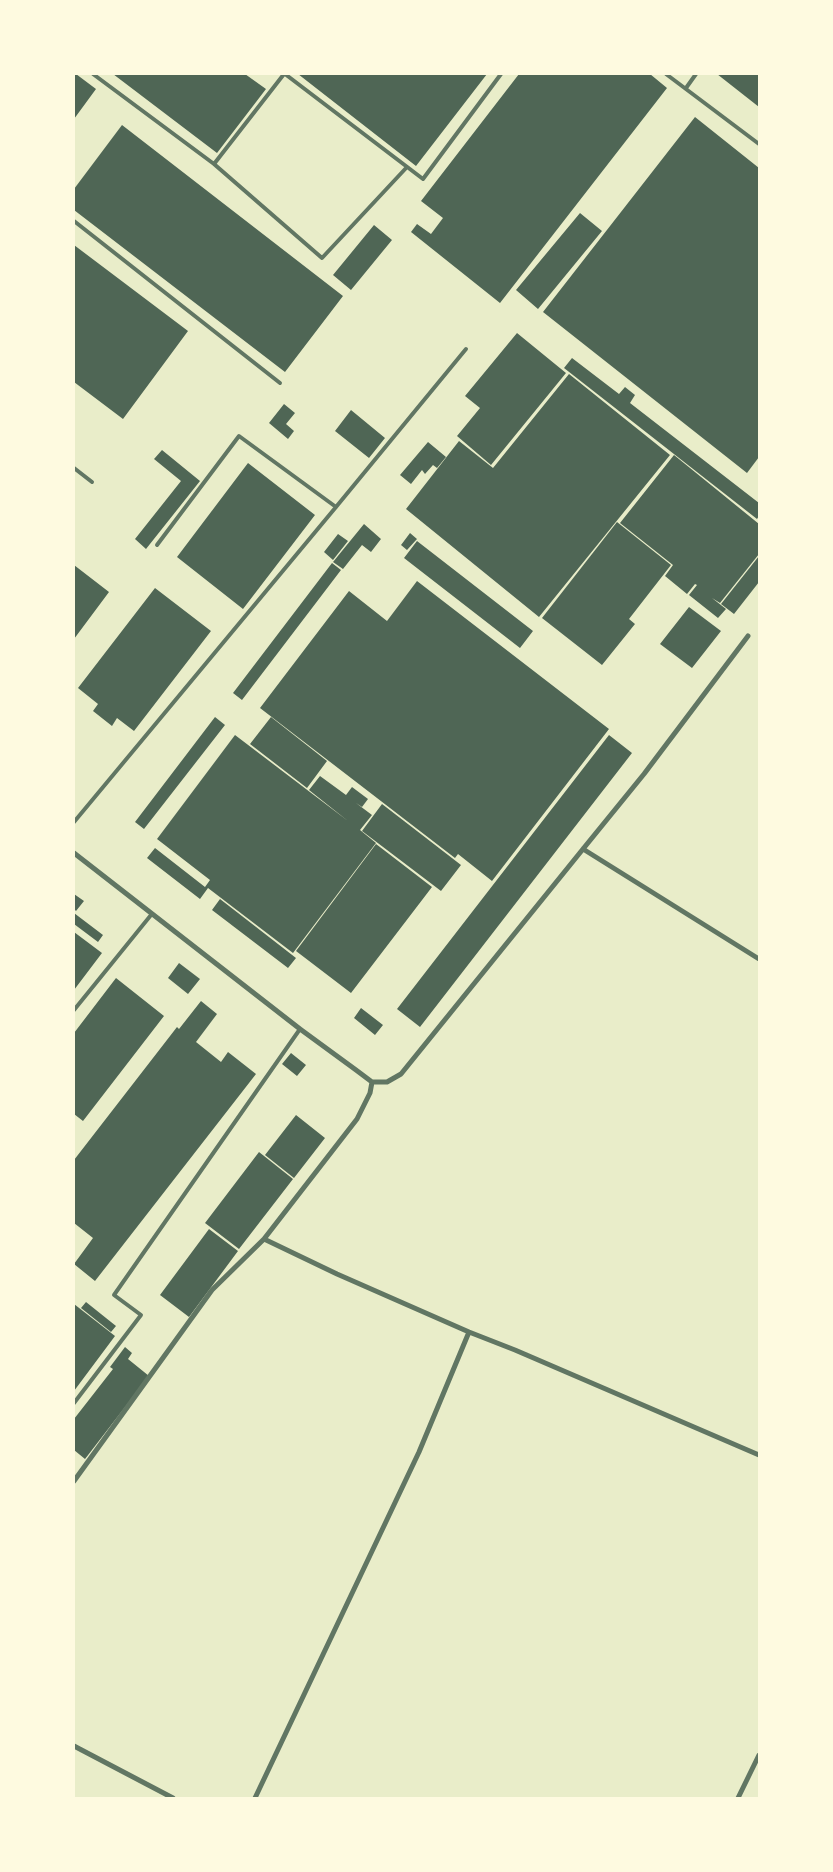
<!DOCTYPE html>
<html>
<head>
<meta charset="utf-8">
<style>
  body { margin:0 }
  #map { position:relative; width:833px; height:1872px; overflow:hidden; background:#e9edc9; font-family:"Exo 2",sans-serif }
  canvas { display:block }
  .frame { position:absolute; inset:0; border:75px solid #fefae0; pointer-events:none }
</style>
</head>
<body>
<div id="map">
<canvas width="833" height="1872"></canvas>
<div class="frame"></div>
</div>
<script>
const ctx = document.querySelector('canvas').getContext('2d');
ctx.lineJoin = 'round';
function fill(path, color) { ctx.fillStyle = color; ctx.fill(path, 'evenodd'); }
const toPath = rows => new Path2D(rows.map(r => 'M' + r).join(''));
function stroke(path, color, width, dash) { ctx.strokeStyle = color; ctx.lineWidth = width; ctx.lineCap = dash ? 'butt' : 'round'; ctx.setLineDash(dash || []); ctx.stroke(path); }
const building = toPath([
  [74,74,76,74,96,89,74,119],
  [113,74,245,74,266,89,217,153],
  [298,74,487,74,416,166],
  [519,74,650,74,667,88,500,303,411,232,417,224,431,234,443,218,421,201],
  [717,74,759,74,759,107],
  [695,117,759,168,759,457,747,473,543,312],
  [122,125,343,296,285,372,74,210,74,189],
  [580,213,602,231,538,309,516,290],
  [374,225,392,240,351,290,333,275],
  [74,245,188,331,123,419,74,382],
  [517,333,566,373,491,465,457,436,480,408,465,396],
  [572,358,619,394,625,387,635,395,630,403,759,503,759,516,757,519,564,368],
  [569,374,670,455,539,617,406,509,459,441,493,468],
  [284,404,295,413,286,424,294,431,288,439,269,423],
  [351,410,385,438,369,458,335,431],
  [428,442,446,457,437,468,433,465,425,474,422,470,411,484,400,475],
  [162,450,200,481,146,549,135,539,181,481,154,459],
  [674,455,759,524,759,554,720,603,712,598,726,609,718,618,689,595,697,585,695,584,687,594,665,576,673,565,620,523],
  [248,463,315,515,243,609,177,557],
  [617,522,671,565,629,619,635,624,602,665,542,618],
  [364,524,381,539,371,552,362,545,343,569,333,562],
  [410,533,417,539,407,550,401,545],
  [338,534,348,541,333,560,324,552],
  [417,541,533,631,520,648,404,558],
  [759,556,759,582,734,614,721,604],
  [332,563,341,570,242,700,233,693],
  [74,565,109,592,74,639],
  [417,581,609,729,492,881,458,854,455,858,260,708,349,591,387,621],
  [155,588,211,631,134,731,117,718,112,726,93,711,98,704,78,688],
  [689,607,721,631,692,668,660,644],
  [215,717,225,725,144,829,135,822],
  [271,717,327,761,307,788,250,744],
  [235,735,348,821,309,790,320,776,346,795,352,787,368,799,362,807,356,803,372,815,360,830,376,843,293,953,208,888,200,899,147,858,155,848,205,887,210,880,157,839],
  [609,735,632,753,420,1027,397,1009],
  [382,804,461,865,441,891,362,831],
  [376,844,432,887,351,993,296,951],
  [74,894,84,901,76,911,74,909],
  [220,899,296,958,288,968,212,910],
  [74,913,103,935,98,942,74,924],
  [74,932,102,953,74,990],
  [179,963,200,979,188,994,168,978],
  [116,978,164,1016,83,1121,74,1114,74,1033],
  [201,1001,217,1014,196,1042,221,1062,228,1052,256,1074,95,1281,74,1264,93,1238,74,1223,74,1160,177,1027,179,1029],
  [361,1008,383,1025,375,1035,354,1018],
  [291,1053,306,1065,297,1076,282,1064],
  [296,1115,325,1138,294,1178,265,1155],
  [259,1152,293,1179,239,1249,205,1223],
  [209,1229,238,1251,189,1317,160,1295],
  [86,1302,116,1326,111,1332,81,1308],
  [74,1304,115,1336,74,1391],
  [125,1347,132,1353,128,1359,149,1376,85,1459,74,1450,74,1419,113,1369,110,1367]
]);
const service = toPath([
  [93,74,214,164,322,258,407,167],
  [285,74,423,179,501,74],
  [666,74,759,144],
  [686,88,696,74],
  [214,164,284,74],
  [74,221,280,383],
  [74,468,92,482],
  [157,545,239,436,336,507],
  [74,822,336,507,466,349],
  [74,1010,151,915],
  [74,1403,141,1315,114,1295,300,1029]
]);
const minor = toPath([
  [583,849,759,959],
  [74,853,300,1029,356,1070,372,1082,387,1082,401,1074,583,849,644,774,748,636],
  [264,1239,357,1119,370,1093,372,1082],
  [74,1481,212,1290,264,1239,337,1274,469,1332,515,1350,759,1455],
  [74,1746,173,1798],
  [255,1798,419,1452,469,1332],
  [738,1798,759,1755]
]);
fill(building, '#4f6655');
stroke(service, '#617663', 4);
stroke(minor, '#617663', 5);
</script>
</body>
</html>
